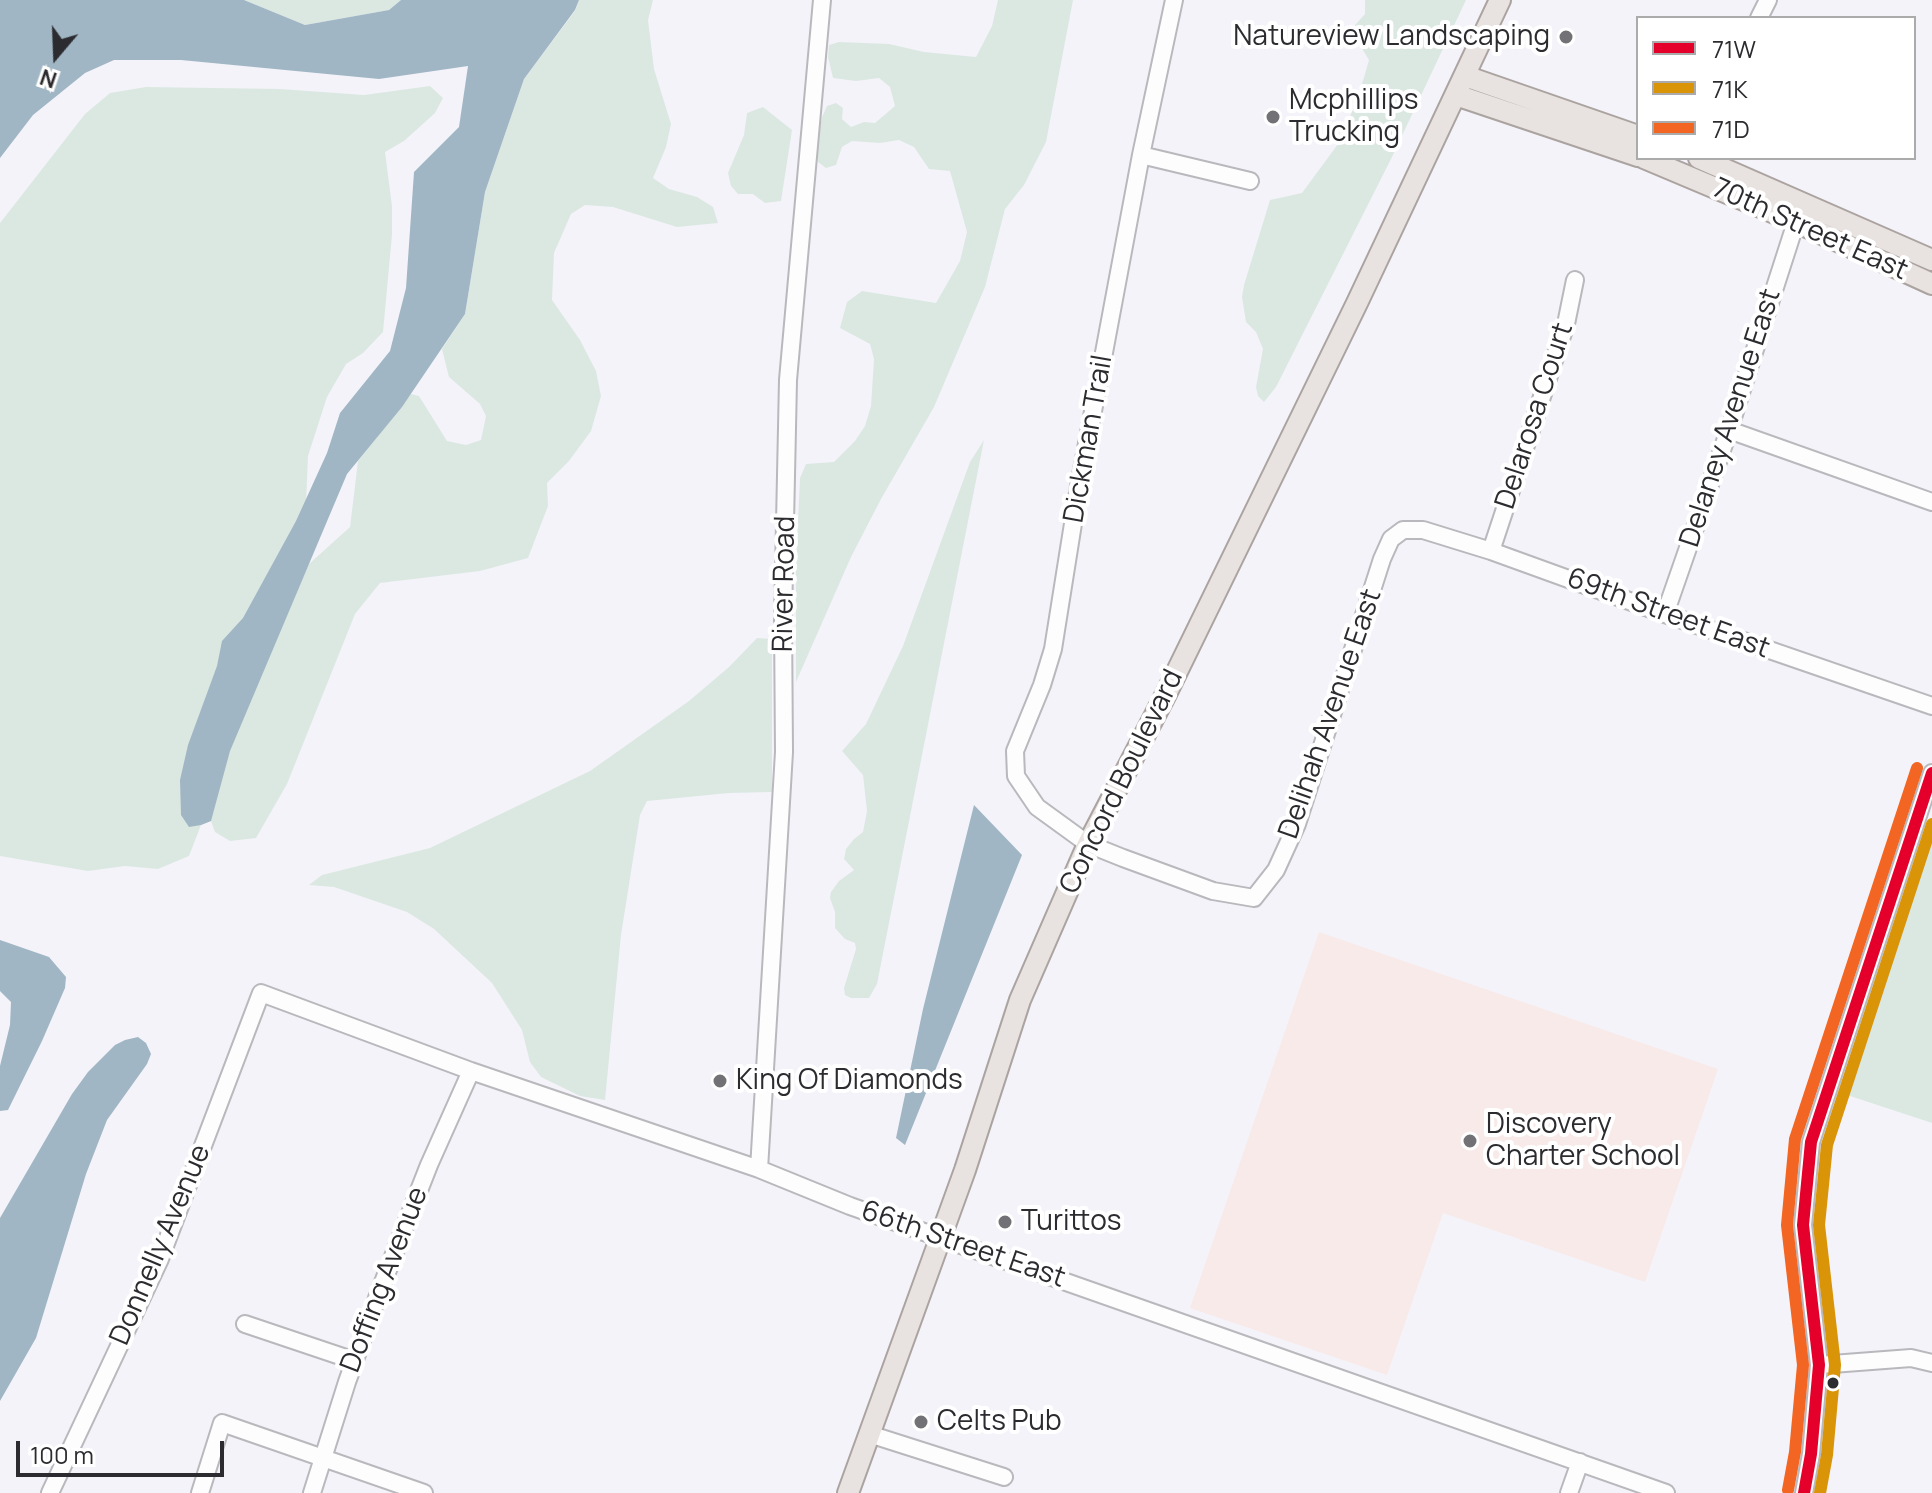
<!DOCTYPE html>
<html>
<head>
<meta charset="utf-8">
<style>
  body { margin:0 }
  #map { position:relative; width:1932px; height:1493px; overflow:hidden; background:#f4f3f9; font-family:Manrope,sans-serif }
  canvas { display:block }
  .legend { position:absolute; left:1636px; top:16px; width:280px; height:144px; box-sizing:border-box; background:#fff; border:2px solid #ababac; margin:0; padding:10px 14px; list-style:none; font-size:24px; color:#2c2c30 }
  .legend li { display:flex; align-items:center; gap:16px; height:40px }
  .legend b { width:40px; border:2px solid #ababac }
  .north { position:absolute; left:16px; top:16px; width:80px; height:80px; -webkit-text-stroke:6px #fff; paint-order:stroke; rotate:199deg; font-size:22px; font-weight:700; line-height:32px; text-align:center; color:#2c2c30 }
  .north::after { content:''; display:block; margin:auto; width:28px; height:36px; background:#2c2c30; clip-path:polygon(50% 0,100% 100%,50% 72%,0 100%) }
  .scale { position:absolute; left:16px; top:1441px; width:208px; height:36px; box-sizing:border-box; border:4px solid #2c2c30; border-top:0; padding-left:10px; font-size:24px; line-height:28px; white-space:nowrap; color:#2c2c30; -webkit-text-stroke:6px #fff; paint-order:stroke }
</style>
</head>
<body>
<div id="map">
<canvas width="1932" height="1493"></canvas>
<ul class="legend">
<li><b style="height:10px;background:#e4002b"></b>71W</li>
<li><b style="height:10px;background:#d99407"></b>71K</li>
<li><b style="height:10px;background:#f26522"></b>71D</li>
</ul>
<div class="north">N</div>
<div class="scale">100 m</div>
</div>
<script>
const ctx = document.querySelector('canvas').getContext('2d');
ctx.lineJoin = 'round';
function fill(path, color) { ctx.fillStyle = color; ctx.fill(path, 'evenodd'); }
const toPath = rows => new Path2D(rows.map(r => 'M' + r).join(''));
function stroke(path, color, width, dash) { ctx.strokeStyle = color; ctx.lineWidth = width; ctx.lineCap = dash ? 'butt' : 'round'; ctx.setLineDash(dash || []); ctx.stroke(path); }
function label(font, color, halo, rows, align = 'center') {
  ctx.font = font + ' Manrope,sans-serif'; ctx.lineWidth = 8; ctx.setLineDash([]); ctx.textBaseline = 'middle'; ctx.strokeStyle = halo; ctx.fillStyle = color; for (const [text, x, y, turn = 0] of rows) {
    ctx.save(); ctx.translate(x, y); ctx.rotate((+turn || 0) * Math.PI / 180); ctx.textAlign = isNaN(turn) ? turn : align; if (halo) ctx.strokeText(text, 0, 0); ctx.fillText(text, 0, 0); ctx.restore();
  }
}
const education = toPath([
  [1319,932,1718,1069,1645,1282,1443,1213,1387,1375,1190,1308]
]);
const green = toPath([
  [244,0,401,0,389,10,305,25],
  [579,0,653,0,648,20,654,69,671,124,666,147,653,178,669,189,697,197,713,207,718,223,677,227,613,207,585,205,571,214,554,253,552,300,580,340,596,371,601,396,591,431,569,461,547,483,548,506,528,558,480,571,380,583,355,614,287,784,256,838,230,841,215,832,211,821,201,825,189,856,158,869,125,866,88,871,0,856,0,223,85,114,110,93,146,87,280,89,364,95,430,86,443,98,435,113,404,141,385,152,392,206,392,235,383,332,363,353,346,364,327,397,308,456,303,576,309,564,350,527,358,461,411,394,419,396,447,441,466,445,481,440,486,416,480,404,449,377,442,349,465,314,485,192,524,79,575,11],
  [998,0,1073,0,1046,142,1024,185,1005,209,985,287,934,407,881,499,851,557,796,682,796,567,800,478,806,464,834,462,855,441,865,426,871,406,874,359,870,344,840,328,847,302,862,291,936,303,960,261,967,232,950,171,929,169,914,147,899,140,880,143,852,141,842,147,836,165,826,168,818,162,816,151,822,117,827,106,836,103,843,108,842,119,851,127,864,122,875,123,895,106,890,87,879,78,856,81,833,78,828,57,829,45,839,42,889,44,924,52,976,57,992,26],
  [1365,0,1466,0,1391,159,1276,387,1264,402,1258,396,1256,387,1263,349,1256,332,1246,322,1242,297,1244,285,1270,200,1302,193,1338,144,1358,98,1369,60,1355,37,1355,25,1365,14],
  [763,107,792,130,781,201,765,203,753,194,738,194,731,186,728,173,744,135,747,113],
  [984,440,877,984,869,998,851,998,845,995,844,988,856,949,855,943,845,939,835,928,835,912,830,898,831,892,839,881,854,870,844,859,846,849,854,839,863,832,867,811,863,775,842,751,866,724,903,646,970,462],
  [757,638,772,639,772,792,729,793,647,801,640,815,621,935,605,1100,580,1096,541,1077,530,1062,522,1030,492,983,434,929,407,912,334,887,309,885,322,875,430,848,590,771,689,701,729,667],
  [1932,830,1932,1123,1847,1095]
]);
const water = toPath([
  [0,0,244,0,305,25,389,10,401,0,579,0,575,10,524,79,485,192,465,314,402,407,347,474,230,751,211,821,201,825,189,827,181,815,180,780,188,745,217,666,222,641,243,618,296,521,327,453,340,413,390,351,406,288,414,172,459,127,468,66,379,79,181,60,114,60,85,73,33,115,0,158],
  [974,805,1022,855,905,1145,896,1138,923,1009],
  [0,940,49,957,66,977,65,988,42,1041,8,1110,0,1111,0,1066,10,1025,11,1002,0,991],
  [138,1037,146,1043,151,1054,147,1064,107,1120,86,1174,36,1338,0,1401,0,1218,72,1094,88,1072,115,1045,125,1040]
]);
const minor = toPath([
  [1174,0,1141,155,1079,486,1053,649,1042,685,1015,751,1016,776,1037,807,1088,844,1123,858,1213,891,1254,898,1276,870,1297,824,1382,559,1391,539,1403,530,1423,530,1491,551,1665,614,1932,706],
  [1759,18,1768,0],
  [1141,155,1250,181],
  [1729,430,1932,502],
  [1491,551,1566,324,1575,280],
  [1665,614,1729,430,1796,222],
  [759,1169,784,752,783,618,788,380,822,0],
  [245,1324,355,1361],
  [1819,1365,1911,1358,1932,1363],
  [869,1434,1004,1477],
  [50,1493,160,1259,261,993,471,1071,759,1169,850,1206,1666,1493],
  [200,1493,222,1423,424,1493],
  [312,1493,347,1382,380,1290,429,1165,471,1071],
  [1569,1493,1580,1462],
  [1804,1493,1811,1454,1819,1365,1803,1225,1811,1142,1932,773]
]);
const major = toPath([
  [1465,76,1638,136],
  [1456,95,1638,156],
  [1644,158,1796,222,1932,284],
  [1699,158,1932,260],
  [848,1493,965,1170,1020,1000,1088,844,1166,694,1357,303,1500,0]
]);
const bus1 = toPath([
  [1804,1493,1811,1454,1819,1365,1803,1225,1811,1142,1932,773]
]);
const bus2 = toPath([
  [1820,1493,1827,1455,1835,1365,1819,1225,1827,1145,1932,824]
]);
const bus3 = toPath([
  [1788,1490,1795,1452,1803,1365,1787,1225,1795,1139,1917,768]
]);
const markers = [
  [1566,37,8,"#727276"],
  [1273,117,8,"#727276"],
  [720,1081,8,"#727276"],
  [1470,1141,8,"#727276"],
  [1005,1222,8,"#727276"],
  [1833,1383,7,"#2c2c30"],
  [921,1422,8,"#727276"]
];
const poiNames = [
  ["Natureview Landscaping",1550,37,"right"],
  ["Mcphillips",1289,101],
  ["Trucking",1289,133],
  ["King Of Diamonds",736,1081],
  ["Discovery",1486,1125],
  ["Charter School",1486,1157],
  ["Turittos",1021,1222],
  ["Celts Pub",937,1422]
];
const streetNames = [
  ["70th Street East",1810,230,24],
  ["Delarosa Court",1535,416,-72],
  ["Delaney Avenue East",1731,418,-72],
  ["Dickman Trail",1089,439,-80],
  ["River Road",785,584,-89],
  ["69th Street East",1668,614,20],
  ["Delihah Avenue East",1331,714,-71],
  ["Concord Boulevard",1122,782,-64],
  ["Donnelly Avenue",161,1245,-67],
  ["66th Street East",963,1245,19],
  ["Doffing Avenue",385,1280,-69]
];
fill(education, '#f8eae8');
fill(green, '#dbe8e1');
fill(water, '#a0b6c4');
stroke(minor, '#b9b8bc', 20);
stroke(major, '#aba3a0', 24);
stroke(minor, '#fdfdfe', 16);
stroke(major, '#e8e3e0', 20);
stroke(bus1, '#e4002b', 12);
stroke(bus2, '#d99407', 12);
stroke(bus3, '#f26522', 12);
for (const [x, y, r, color] of markers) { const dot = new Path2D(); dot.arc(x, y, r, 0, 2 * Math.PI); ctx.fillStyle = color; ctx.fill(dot); stroke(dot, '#fff', 3); }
label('28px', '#2c2c30', '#fff', poiNames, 'left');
label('28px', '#2c2c30', '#fff', streetNames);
</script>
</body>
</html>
